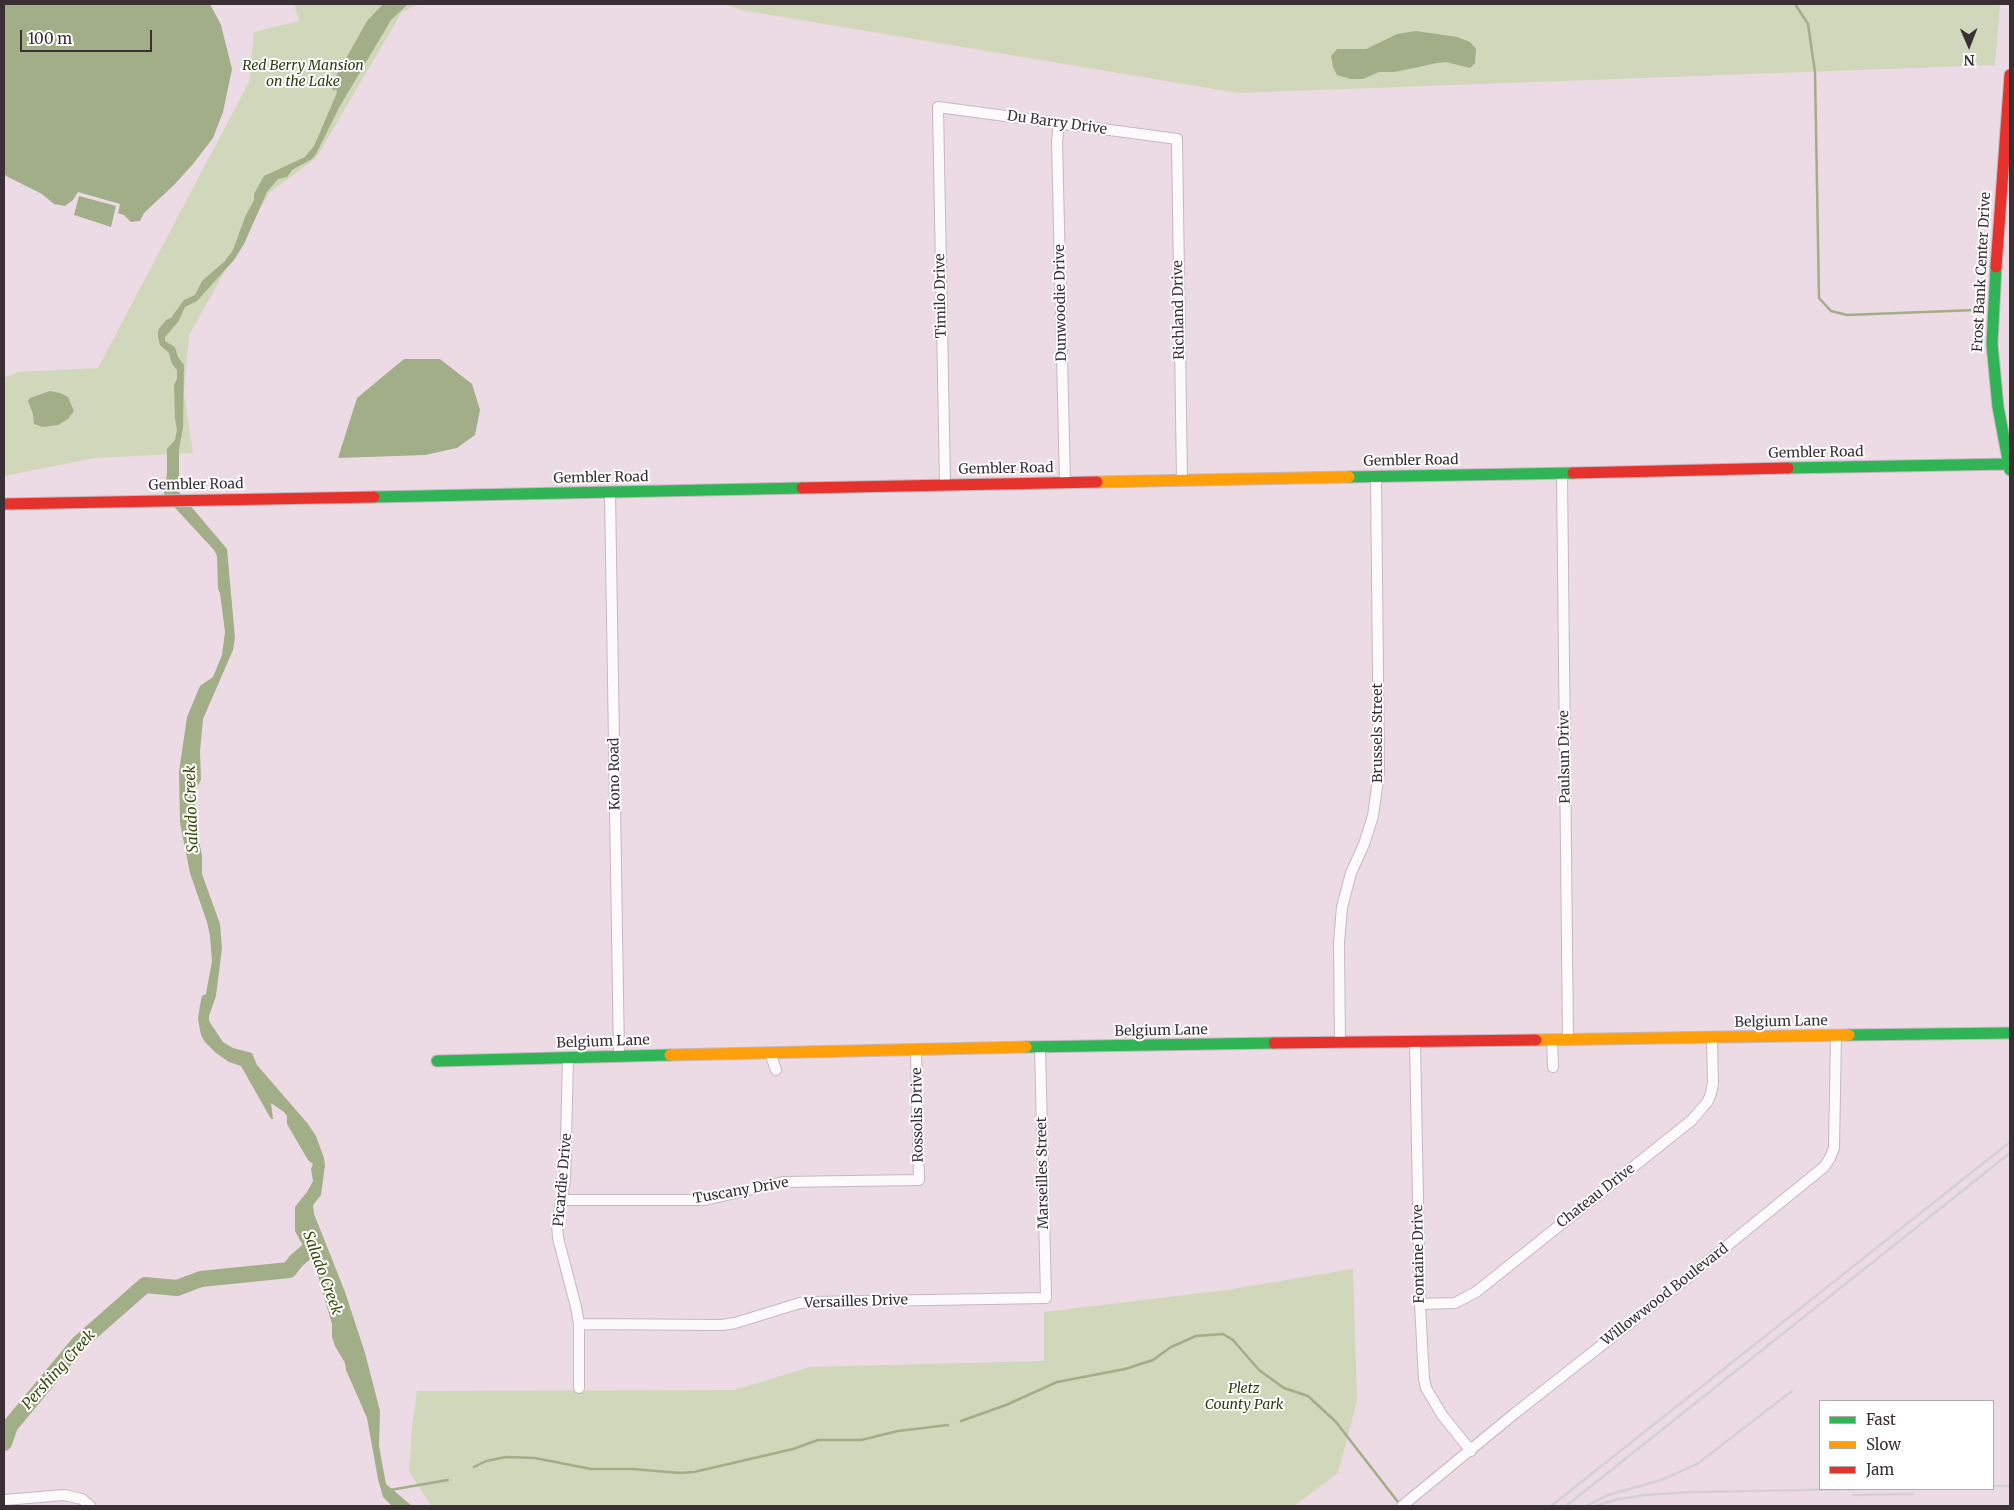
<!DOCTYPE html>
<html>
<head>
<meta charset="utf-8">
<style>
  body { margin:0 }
  #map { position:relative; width:2014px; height:1510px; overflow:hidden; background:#ecdbe4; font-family:Merriweather,serif }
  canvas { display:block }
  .frame { position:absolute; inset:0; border:5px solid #3a2f35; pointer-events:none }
  .legend { position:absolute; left:1819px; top:1400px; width:175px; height:90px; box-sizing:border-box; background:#fff; border:1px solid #b0acae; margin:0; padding:6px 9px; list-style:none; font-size:15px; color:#3a2f35 }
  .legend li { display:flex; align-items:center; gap:10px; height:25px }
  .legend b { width:25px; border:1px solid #b0acae }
  .north { position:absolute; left:1944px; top:20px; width:50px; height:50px; -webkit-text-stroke:4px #fff; paint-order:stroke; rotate:179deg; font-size:14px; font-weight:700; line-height:20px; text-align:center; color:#3a2f35 }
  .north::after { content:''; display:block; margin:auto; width:18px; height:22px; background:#3a2f35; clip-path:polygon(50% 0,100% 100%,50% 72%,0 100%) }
  .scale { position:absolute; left:20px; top:30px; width:132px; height:22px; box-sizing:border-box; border:2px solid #3a2f35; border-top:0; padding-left:6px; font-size:15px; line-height:18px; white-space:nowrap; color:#3a2f35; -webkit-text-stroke:4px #fff; paint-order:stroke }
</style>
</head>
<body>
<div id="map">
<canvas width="2014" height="1510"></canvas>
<div class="frame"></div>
<ul class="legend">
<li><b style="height:6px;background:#30b455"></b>Fast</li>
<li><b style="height:6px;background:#ff9f0a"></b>Slow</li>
<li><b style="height:6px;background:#e5322d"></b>Jam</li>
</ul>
<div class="north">N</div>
<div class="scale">100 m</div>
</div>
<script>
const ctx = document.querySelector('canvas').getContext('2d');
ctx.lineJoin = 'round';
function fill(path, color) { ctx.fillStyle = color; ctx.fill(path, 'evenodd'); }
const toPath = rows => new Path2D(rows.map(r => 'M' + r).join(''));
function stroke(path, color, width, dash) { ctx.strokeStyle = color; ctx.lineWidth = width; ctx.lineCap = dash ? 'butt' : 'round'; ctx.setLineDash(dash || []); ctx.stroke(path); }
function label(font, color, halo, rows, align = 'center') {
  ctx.font = font + ' Merriweather,serif'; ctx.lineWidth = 4; ctx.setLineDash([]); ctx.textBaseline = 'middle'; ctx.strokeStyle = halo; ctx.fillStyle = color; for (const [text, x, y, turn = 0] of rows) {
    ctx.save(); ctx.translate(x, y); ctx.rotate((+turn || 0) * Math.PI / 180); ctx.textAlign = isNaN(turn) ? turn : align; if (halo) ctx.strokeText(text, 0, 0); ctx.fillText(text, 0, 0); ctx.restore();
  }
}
const green = toPath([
  [294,4,419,4,402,12,316,158,269,193,189,335,184,393,193,453,95,458,4,476,4,378,19,372,98,368,249,82,254,32,299,21],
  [725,4,2000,4,1995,65,1238,93,741,10],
  [1353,1269,1357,1401,1338,1473,1294,1506,431,1506,409,1471,412,1427,417,1391,735,1390,810,1367,1044,1361,1044,1312,1227,1290]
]);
const water = toPath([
  [4,4,210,4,221,25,232,69,223,112,213,138,193,164,174,185,144,213,140,221,131,222,124,215,118,213,120,204,78,192,73,200,65,206,54,204,42,194,6,176,4,171],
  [383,4,408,4,391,20,340,106,316,154,312,159,292,170,287,177,278,179,267,192,244,244,234,260,197,301,185,307,178,322,165,337,165,341,175,347,178,357,184,365,183,428,179,449,179,481,174,485,174,488,178,491,227,549,235,638,233,650,203,719,200,751,201,780,196,789,194,819,202,855,202,874,220,924,222,948,216,996,209,1016,209,1021,223,1042,233,1048,252,1053,257,1065,308,1124,316,1136,324,1158,325,1165,321,1195,313,1205,314,1214,345,1292,365,1353,380,1411,379,1446,386,1484,412,1506,392,1506,383,1497,378,1479,367,1418,346,1370,345,1363,335,1346,332,1337,332,1324,317,1272,295,1231,295,1207,307,1192,313,1181,311,1169,313,1164,308,1160,287,1124,287,1116,284,1112,271,1103,273,1119,271,1119,241,1066,229,1062,216,1053,205,1042,201,1035,198,1019,200,1005,202,996,206,994,212,961,210,936,207,922,190,873,180,823,179,772,187,717,200,686,213,677,222,655,225,632,220,593,218,589,217,556,214,550,165,497,164,493,167,473,167,449,175,440,177,430,175,419,174,385,177,379,177,370,172,364,169,353,160,345,158,337,158,330,166,320,171,318,184,300,195,295,202,281,225,261,233,250,245,217,254,200,254,194,264,176,305,157,314,146,336,95,337,91,336,89,333,91,332,86,334,80,367,21],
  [1416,31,1457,37,1470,42,1476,49,1475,63,1470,68,1446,62,1437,63,1395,72,1379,72,1363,79,1351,79,1337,75,1333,67,1331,56,1337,49,1366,49,1397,34],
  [79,196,116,206,111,227,74,215],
  [404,359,440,359,472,384,480,410,475,435,457,448,425,455,338,458,357,398],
  [50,391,60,393,68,397,74,411,68,419,58,425,43,427,34,424,33,414,28,401,30,398]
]);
const stream = toPath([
  [1795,4,1808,24,1815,72,1819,298,1831,311,1847,315,1976,310],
  [961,1421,1006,1405,1057,1382,1125,1369,1153,1360,1171,1347,1196,1336,1223,1334,1233,1340,1259,1370,1284,1388,1308,1396,1336,1422,1398,1502],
  [474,1467,486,1461,506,1457,535,1458,591,1469,633,1469,680,1473,694,1472,793,1449,818,1440,861,1440,898,1431,948,1425],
  [390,1490,448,1480]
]);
const river = toPath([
  [4,1443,10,1426,78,1344,145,1285,177,1288,201,1279,289,1270,296,1261,313,1246]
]);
const street = toPath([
  [1059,124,1057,141,1065,483],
  [1562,473,1568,1040],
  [945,485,938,107,1177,139,1182,481],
  [610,492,619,1056],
  [1552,1040,1553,1067],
  [1415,1042,1420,1304,1424,1379,1426,1388,1442,1415,1471,1451],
  [1340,1043,1339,943,1342,907,1351,873,1364,844,1373,816,1379,772,1376,477],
  [770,1053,776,1070],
  [568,1059,565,1180,557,1224,558,1238,576,1307,579,1324,579,1388],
  [563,1200,705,1200,783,1182,919,1180,916,1050],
  [1420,1304,1455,1303,1476,1292,1692,1120,1708,1101,1711,1093,1713,1083,1712,1038],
  [579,1324,722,1325,735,1323,800,1303,812,1302,1046,1298,1040,1047],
  [4,1500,64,1495,82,1499,90,1506],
  [1402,1506,1514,1414,1686,1279,1824,1167,1830,1158,1834,1148,1836,1036]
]);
const fast = toPath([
  [1996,267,1992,344,1998,407,2010,470],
  [1788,468,2009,464],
  [1349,477,1573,473],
  [374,497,802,488],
  [1849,1035,2010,1033],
  [1026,1047,1274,1043],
  [437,1061,670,1055]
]);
const slow = toPath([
  [1097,482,1349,477],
  [1536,1040,1849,1035],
  [670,1055,1026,1047]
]);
const jam = toPath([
  [1996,267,2010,75],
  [1573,473,1788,468],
  [802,488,1097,482],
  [4,504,374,497],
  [1274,1043,1536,1040]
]);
const rail = toPath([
  [1993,1486,2010,1486],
  [1853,1495,1913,1494],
  [1551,1506,2010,1142],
  [1566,1506,2010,1153],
  [1586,1506,1608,1495,1661,1480,1697,1464,1792,1391],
  [1596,1506,1614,1500,1644,1495,1692,1492,1862,1489]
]);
const parkNames = [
  ["Red Berry Mansion",303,66],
  ["on the Lake",303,82],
  ["Pletz",1244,1389],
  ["County Park",1244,1405]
];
const streetNames = [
  ["Du Barry Drive",1057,123,8],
  ["Frost Bank Center Drive",1982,272,-87],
  ["Timilo Drive",941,296,-91],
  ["Dunwoodie Drive",1061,303,-91],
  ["Richland Drive",1179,310,-91],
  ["Gembler Road",1816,453,-1],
  ["Gembler Road",1411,461,-1],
  ["Gembler Road",1006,469,-1],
  ["Gembler Road",601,478,-1],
  ["Gembler Road",196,485,-1],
  ["Brussels Street",1378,733,-90],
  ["Paulsun Drive",1565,757,-91],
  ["Kono Road",615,774,-91],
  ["Belgium Lane",1781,1022,-1],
  ["Belgium Lane",1161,1031,-1],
  ["Belgium Lane",603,1042,-2],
  ["Rossolis Drive",918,1115,-91],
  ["Marseilles Street",1043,1173,-91],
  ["Picardie Drive",563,1180,-85],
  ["Tuscany Drive",741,1191,-10],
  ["Chateau Drive",1596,1196,-38],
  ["Fontaine Drive",1419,1254,-91],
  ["Willowwood Boulevard",1665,1295,-38],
  ["Versailles Drive",856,1302,-2]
];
const waterNames = [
  ["Salado Creek",192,809,-92],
  ["Salado Creek",322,1273,70],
  ["Pershing Creek",59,1370,-48]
];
fill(green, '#d0d7ba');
fill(water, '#a2ae88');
stroke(stream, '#a2ae88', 2.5);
stroke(river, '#a2ae88', 16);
stroke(street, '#c5b8bf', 12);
stroke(fast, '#c5b8bf', 13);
stroke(slow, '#c5b8bf', 13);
stroke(jam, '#c5b8bf', 13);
stroke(street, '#fcfafb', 10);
stroke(fast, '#30b455', 11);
stroke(slow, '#ff9f0a', 11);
stroke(jam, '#e5322d', 11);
stroke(rail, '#d5d1d3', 2.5);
label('italic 14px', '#2d3c11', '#fff', parkNames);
label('14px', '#3a2f35', '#fff', streetNames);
label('italic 15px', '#374c0a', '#fff', waterNames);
</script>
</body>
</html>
